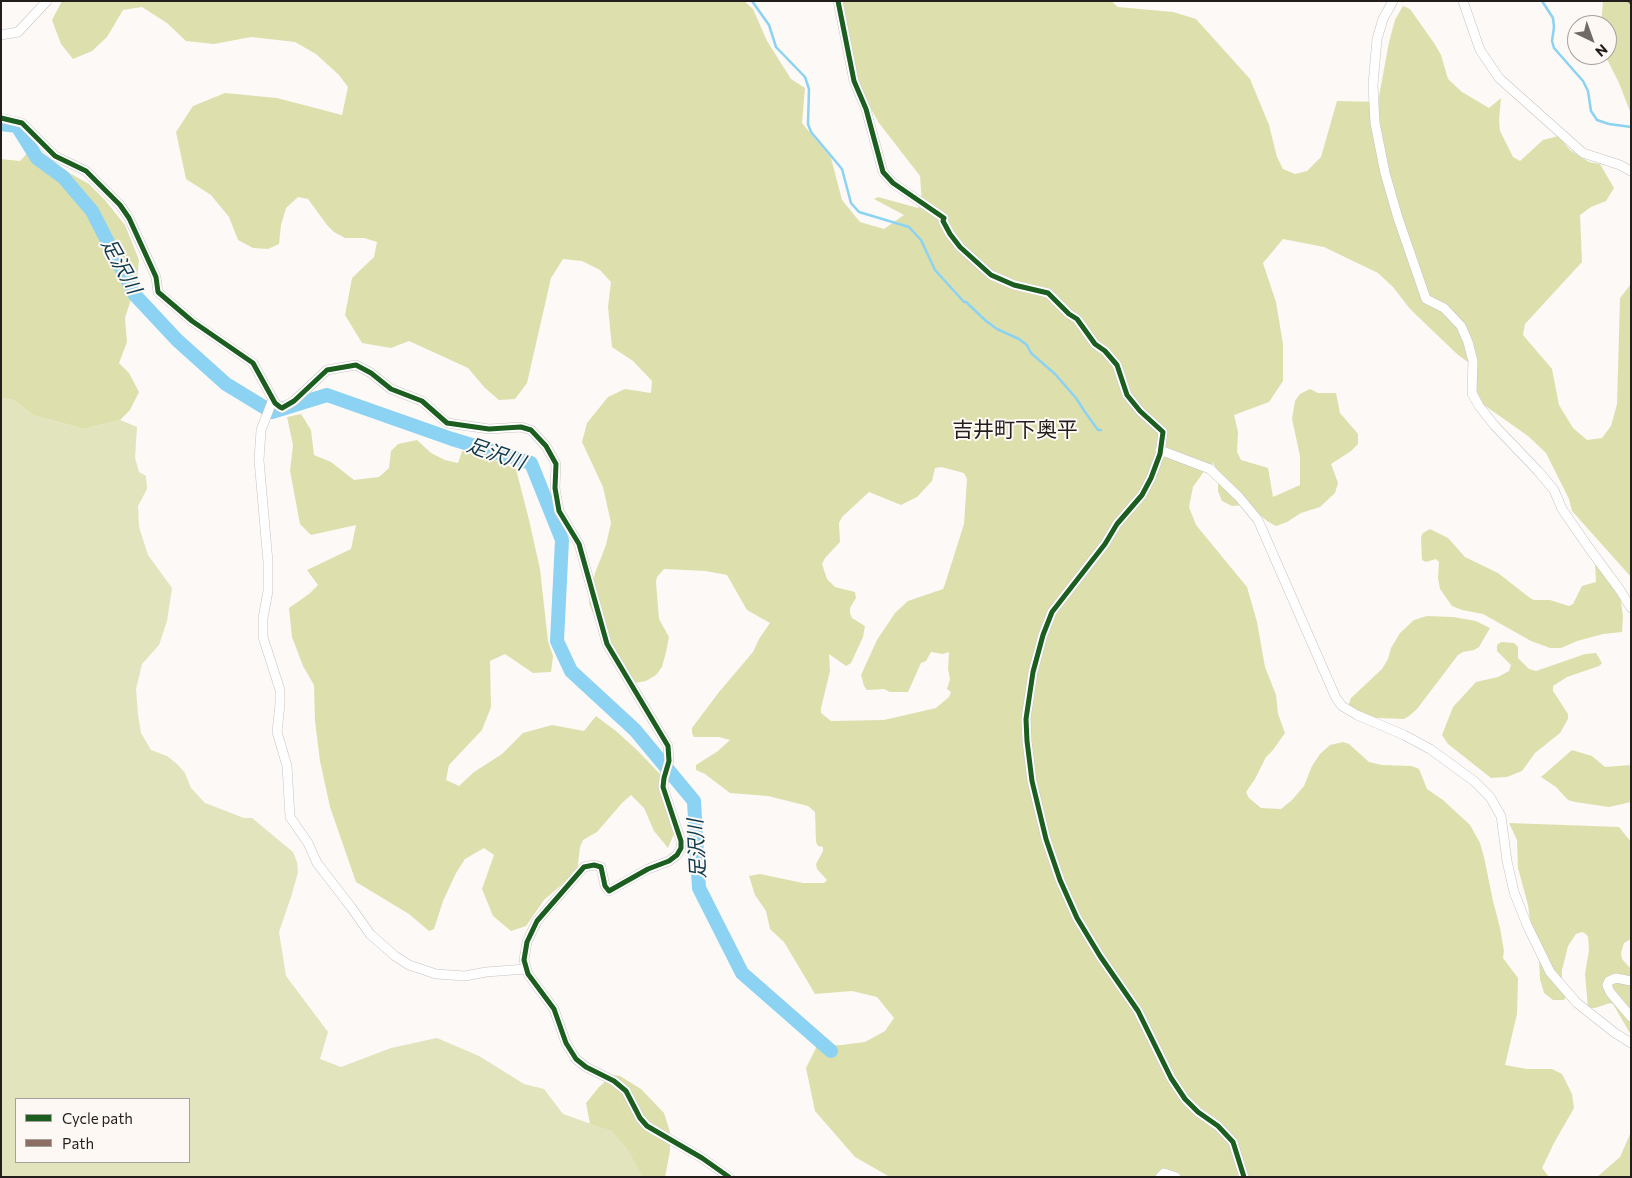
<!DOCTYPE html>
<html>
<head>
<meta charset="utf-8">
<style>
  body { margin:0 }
  #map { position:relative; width:1632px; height:1178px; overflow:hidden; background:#fcf9f7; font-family:Commissioner,sans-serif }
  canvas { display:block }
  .frame { position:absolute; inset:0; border:2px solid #231e1c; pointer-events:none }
  .legend { position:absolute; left:15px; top:1098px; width:175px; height:65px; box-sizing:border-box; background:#fef8f5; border:1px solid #a6a19e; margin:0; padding:6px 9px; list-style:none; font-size:15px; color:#231e1c }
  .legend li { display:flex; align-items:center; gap:10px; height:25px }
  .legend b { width:25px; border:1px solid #a6a19e }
  .north { position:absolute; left:1567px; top:15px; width:50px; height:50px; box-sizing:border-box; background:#fef8f5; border:1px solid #a6a19e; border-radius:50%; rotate:138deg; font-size:14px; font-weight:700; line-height:20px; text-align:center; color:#231e1c }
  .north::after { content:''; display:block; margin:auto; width:18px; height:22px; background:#6f6b69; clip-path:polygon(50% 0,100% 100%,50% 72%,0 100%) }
</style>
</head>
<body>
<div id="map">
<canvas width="1632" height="1178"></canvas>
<div class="frame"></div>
<ul class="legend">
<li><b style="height:6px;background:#1b5e20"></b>Cycle path</li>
<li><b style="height:6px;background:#8d6e63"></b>Path</li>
</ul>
<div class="north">N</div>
</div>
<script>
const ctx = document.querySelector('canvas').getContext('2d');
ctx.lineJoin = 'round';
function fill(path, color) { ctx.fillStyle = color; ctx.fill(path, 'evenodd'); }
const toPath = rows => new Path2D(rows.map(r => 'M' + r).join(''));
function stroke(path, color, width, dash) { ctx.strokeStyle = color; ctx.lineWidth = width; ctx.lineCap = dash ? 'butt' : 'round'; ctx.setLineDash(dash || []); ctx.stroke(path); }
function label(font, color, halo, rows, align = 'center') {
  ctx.font = font + ' Commissioner,"Noto Sans JP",sans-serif'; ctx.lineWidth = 4; ctx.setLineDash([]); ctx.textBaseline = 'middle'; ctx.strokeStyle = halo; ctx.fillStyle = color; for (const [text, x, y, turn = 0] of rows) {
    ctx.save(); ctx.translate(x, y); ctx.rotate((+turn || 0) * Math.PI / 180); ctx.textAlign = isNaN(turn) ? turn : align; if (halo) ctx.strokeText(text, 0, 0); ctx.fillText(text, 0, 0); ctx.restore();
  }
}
const green = toPath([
  [1,398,13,400,33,415,84,429,120,420,137,427,135,458,139,472,146,476,147,489,138,506,139,527,148,555,172,588,167,621,159,645,142,664,136,689,138,715,141,733,151,750,167,756,177,764,185,773,191,788,205,803,244,818,252,818,293,852,297,862,298,872,292,894,279,932,286,976,328,1032,320,1059,341,1067,391,1048,437,1038,479,1056,524,1084,544,1089,563,1114,611,1131,628,1151,642,1177,1,1177],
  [16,1099,189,1099,189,1162,16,1162]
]);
const forest = toPath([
  [62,1,744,1,753,9,767,41,791,79,805,88,802,123,831,158,842,200,860,222,884,229,904,215,874,199,878,197,918,208,922,203,920,176,879,123,857,85,843,1,1111,1,1118,7,1173,12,1196,19,1250,79,1269,125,1277,157,1283,169,1295,174,1307,171,1321,157,1337,101,1378,102,1389,42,1395,20,1403,6,1410,9,1434,43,1441,55,1448,79,1462,92,1489,108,1501,98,1499,120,1500,131,1513,157,1520,161,1543,140,1558,136,1570,150,1589,162,1600,164,1614,188,1606,201,1591,207,1580,215,1582,262,1525,324,1523,335,1552,369,1559,405,1573,428,1587,440,1602,438,1611,426,1617,404,1620,298,1631,284,1631,577,1572,511,1569,499,1546,453,1528,436,1474,398,1472,365,1458,355,1410,309,1393,287,1378,273,1324,247,1283,239,1263,263,1276,302,1283,344,1283,381,1269,402,1234,415,1238,432,1237,452,1241,460,1268,468,1273,497,1300,485,1300,456,1292,419,1295,401,1300,394,1310,389,1318,393,1336,393,1340,413,1358,434,1358,444,1351,451,1331,464,1338,483,1335,493,1320,507,1301,513,1287,522,1276,526,1267,521,1252,508,1243,505,1232,506,1222,501,1218,491,1218,472,1213,463,1205,470,1193,487,1189,507,1196,525,1247,587,1257,622,1265,667,1276,695,1278,714,1285,733,1273,750,1266,757,1255,779,1246,792,1249,798,1261,808,1281,809,1292,800,1304,786,1312,766,1320,754,1330,745,1343,742,1349,744,1369,762,1382,765,1412,766,1419,769,1427,789,1443,800,1470,825,1480,843,1484,857,1493,901,1500,928,1504,951,1503,958,1518,978,1517,1014,1505,1065,1527,1069,1552,1069,1562,1074,1572,1094,1574,1108,1554,1143,1542,1168,1549,1177,890,1177,855,1157,815,1111,806,1068,817,1046,841,1045,865,1042,885,1031,894,1018,877,997,852,991,815,994,784,942,770,929,766,911,755,895,749,876,760,874,803,883,824,883,827,880,817,869,816,864,823,851,823,847,818,846,816,842,815,812,808,806,768,796,730,793,705,774,696,770,696,765,718,751,730,740,719,737,694,737,692,733,692,728,719,692,753,652,759,639,770,623,747,610,727,575,706,571,664,569,657,577,656,582,659,619,669,637,666,652,662,667,656,675,646,681,634,683,618,672,604,643,589,603,595,573,606,545,611,523,603,487,582,442,587,423,608,397,625,389,651,393,652,381,633,361,612,347,608,307,611,282,600,270,582,261,563,259,551,278,527,383,515,399,499,400,485,388,468,368,409,341,391,348,362,343,345,315,352,278,374,257,377,242,364,238,345,238,334,232,327,225,308,199,298,197,286,208,281,225,279,244,268,249,253,248,238,240,229,217,211,195,186,179,176,132,193,106,225,93,277,98,342,115,348,87,339,75,316,54,295,42,251,37,214,44,186,41,167,23,142,7,123,10,107,37,92,51,73,59,61,44,52,20],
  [941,467,964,473,967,479,964,524,945,584,943,589,908,601,895,613,877,640,861,675,864,686,867,690,884,689,890,692,908,692,921,663,926,661,931,652,943,654,949,652,948,669,950,679,947,689,951,692,949,697,936,708,884,720,831,721,821,713,821,708,830,671,829,654,846,666,851,663,863,637,865,626,852,618,850,613,850,608,856,598,855,592,835,587,827,579,822,564,825,558,840,542,839,523,842,517,869,492,901,505,917,497,932,481,935,468],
  [1603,1,1631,1,1631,114,1619,83,1605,55,1607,55,1607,25,1601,25],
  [34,146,66,171,89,184,104,199,125,225,139,260,137,281,125,318,127,342,119,363,129,373,139,392,130,410,120,420,84,429,33,415,13,400,1,398,1,159,20,161],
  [301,414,311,430,314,455,331,462,354,480,379,477,389,468,391,451,398,444,417,440,431,453,445,460,458,463,462,451,478,453,516,469,529,520,540,569,548,641,553,656,551,672,533,673,505,654,490,661,491,707,482,730,449,765,446,780,459,786,474,772,502,754,523,733,552,725,584,731,596,716,616,731,638,751,659,773,668,794,672,811,674,834,668,848,654,831,644,808,631,795,622,803,597,832,583,840,580,847,577,873,567,880,544,900,526,926,511,931,493,916,482,889,494,855,484,848,465,859,456,873,443,901,434,929,429,931,409,914,356,882,330,807,320,761,315,721,314,685,303,666,292,637,289,608,309,594,318,585,307,570,351,549,356,525,311,535,300,524,290,471,293,445,287,417],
  [1430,529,1448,538,1465,557,1498,573,1530,598,1534,600,1550,600,1569,606,1573,604,1582,586,1596,582,1595,563,1597,558,1601,557,1611,569,1619,589,1623,616,1622,632,1603,634,1577,641,1561,648,1550,648,1531,641,1483,614,1462,610,1452,606,1440,589,1438,578,1439,562,1436,559,1426,562,1422,560,1421,537,1423,533],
  [1427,616,1453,617,1476,621,1490,628,1479,647,1474,650,1463,652,1458,655,1417,709,1409,716,1404,719,1353,717,1347,709,1351,698,1382,669,1388,659,1391,648,1400,633,1414,620],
  [1501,642,1514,643,1518,647,1518,658,1529,669,1536,671,1585,654,1596,653,1602,663,1599,666,1567,677,1553,686,1553,691,1568,714,1568,719,1560,733,1535,753,1522,771,1507,777,1491,778,1448,744,1442,735,1453,707,1476,682,1498,677,1509,671,1511,665,1497,651,1497,645],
  [1572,750,1592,756,1605,767,1631,765,1631,802,1609,807,1575,802,1568,800,1556,787,1541,777],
  [1509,823,1619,827,1631,842,1631,939,1624,943,1621,953,1622,959,1631,969,1631,1035,1613,1004,1610,1003,1595,1008,1588,1008,1585,974,1589,950,1588,937,1586,934,1582,932,1576,934,1568,946,1562,970,1562,981,1566,996,1564,1000,1553,1000,1544,993,1540,979,1539,961,1533,943,1528,905,1518,868,1517,840],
  [612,1075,620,1076,641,1089,664,1113,670,1132,670,1151,665,1177,642,1177,628,1151,611,1131,590,1124,586,1103,599,1087],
  [1631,1132,1631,1177,1597,1177,1620,1157]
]);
const stream = toPath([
  [752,1,769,25,776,47,805,77,809,89,808,124,811,132,842,169,851,203,859,212,909,227,921,240,935,270,964,302,966,302,986,321,997,329,1019,339,1027,345,1031,353,1055,374,1076,398,1085,412,1098,430,1101,430],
  [1542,1,1553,18,1554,27,1552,41,1554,48,1583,81,1588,91,1591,111,1597,120,1609,124,1631,127]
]);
const river = toPath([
  [1,124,17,126,37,158,63,177,92,211,135,295,177,340,226,384,272,412,327,395,452,439,531,463,562,540,557,641,571,671,635,730,694,801,699,888,742,973,831,1051]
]);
const minor = toPath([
  [838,1,854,81,866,109,883,172,893,183,944,218,943,221,950,234,960,247,991,275,1014,285,1048,293,1069,314,1077,319,1095,344,1105,351,1117,365,1127,395,1140,411,1163,432,1160,454,1151,478,1142,495,1117,524,1105,544,1052,612,1043,635,1033,672,1026,719,1027,741,1032,781,1046,839,1060,880,1077,918,1100,956,1138,1011,1171,1078,1185,1099,1198,1112,1218,1126,1233,1142,1244,1177],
  [1393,1,1383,19,1377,39,1373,85,1375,123,1385,173,1398,218,1426,299,1444,308,1461,326,1468,342,1473,361,1472,393,1479,406,1494,425,1538,471,1554,490,1562,509,1589,548,1620,590,1631,608],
  [1463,1,1480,50,1499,78,1583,153,1620,165,1631,171],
  [1,35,18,32,47,1],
  [1,118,22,123,55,156,86,171,120,205,129,218,156,277,158,292,192,321,253,363,275,403,280,407,282,408,294,401,327,370,356,365,371,373,391,389,422,401,447,423,489,429,521,427,531,430,546,446,556,464,555,488,559,511,579,544,607,644,668,746,669,761,664,778,663,787,681,841,681,848,677,855,669,861,648,869,609,891,605,886,601,867,594,865,584,867,537,921,527,942,524,960,528,974,554,1009,566,1043,576,1059,586,1067,614,1081,626,1091,640,1118,647,1126,702,1158,729,1177],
  [273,399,261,430,259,460,268,562,268,591,263,618,263,637,280,690,280,704,277,732,287,766,290,817,308,843,317,863,351,907,370,934,395,956,409,965,436,974,465,976,486,972,526,969],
  [1160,450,1210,469,1239,497,1258,520,1336,698,1342,706,1357,715,1404,735,1430,749,1474,781,1490,797,1501,816,1507,861,1514,892,1527,925,1550,972,1577,1003,1615,1033,1631,1043],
  [1631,981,1616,978,1609,981,1607,985,1610,992,1631,1017],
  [1160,1177,1164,1173,1176,1177]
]);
const quiet = toPath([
  [1630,1,1631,3]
]);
const cycleway = toPath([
  [838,1,854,81,866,109,883,172,893,183,944,218,943,221,950,234,960,247,991,275,1014,285,1048,293,1069,314,1077,319,1095,344,1105,351,1117,365,1127,395,1140,411,1163,432,1160,454,1151,478,1142,495,1117,524,1105,544,1052,612,1043,635,1033,672,1026,719,1027,741,1032,781,1046,839,1060,880,1077,918,1100,956,1138,1011,1171,1078,1185,1099,1198,1112,1218,1126,1233,1142,1244,1177],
  [1,118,22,123,55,156,86,171,120,205,129,218,156,277,158,292,192,321,253,363,275,403,280,407,282,408,294,401,327,370,356,365,371,373,391,389,422,401,447,423,489,429,521,427,531,430,546,446,556,464,555,488,559,511,579,544,607,644,668,746,669,761,664,778,663,787,681,841,681,848,677,855,669,861,648,869,609,891,605,886,601,867,594,865,584,867,537,921,527,942,524,960,528,974,554,1009,566,1043,576,1059,586,1067,614,1081,626,1091,640,1118,647,1126,702,1158,729,1177]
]);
const waterNames = [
  ["足沢川",121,266,61],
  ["足沢川",496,454,19],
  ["足沢川",697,849,-93]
];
const quarterNames = [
  ["吉井町下奥平",1015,430]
];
fill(green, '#e1e4bd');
fill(forest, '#dde0ad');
stroke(stream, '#8cd2f2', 2.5);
stroke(river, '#8cd2f2', 14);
stroke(minor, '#c7c4c2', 10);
stroke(minor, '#fffefe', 9);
stroke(quiet, '#8d6e63', 4, [8, 4]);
stroke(cycleway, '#1b5e20', 5);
label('italic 20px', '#0d3a4d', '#fef8f5', waterNames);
label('21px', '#231e1c', '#fef8f5', quarterNames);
</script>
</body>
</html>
